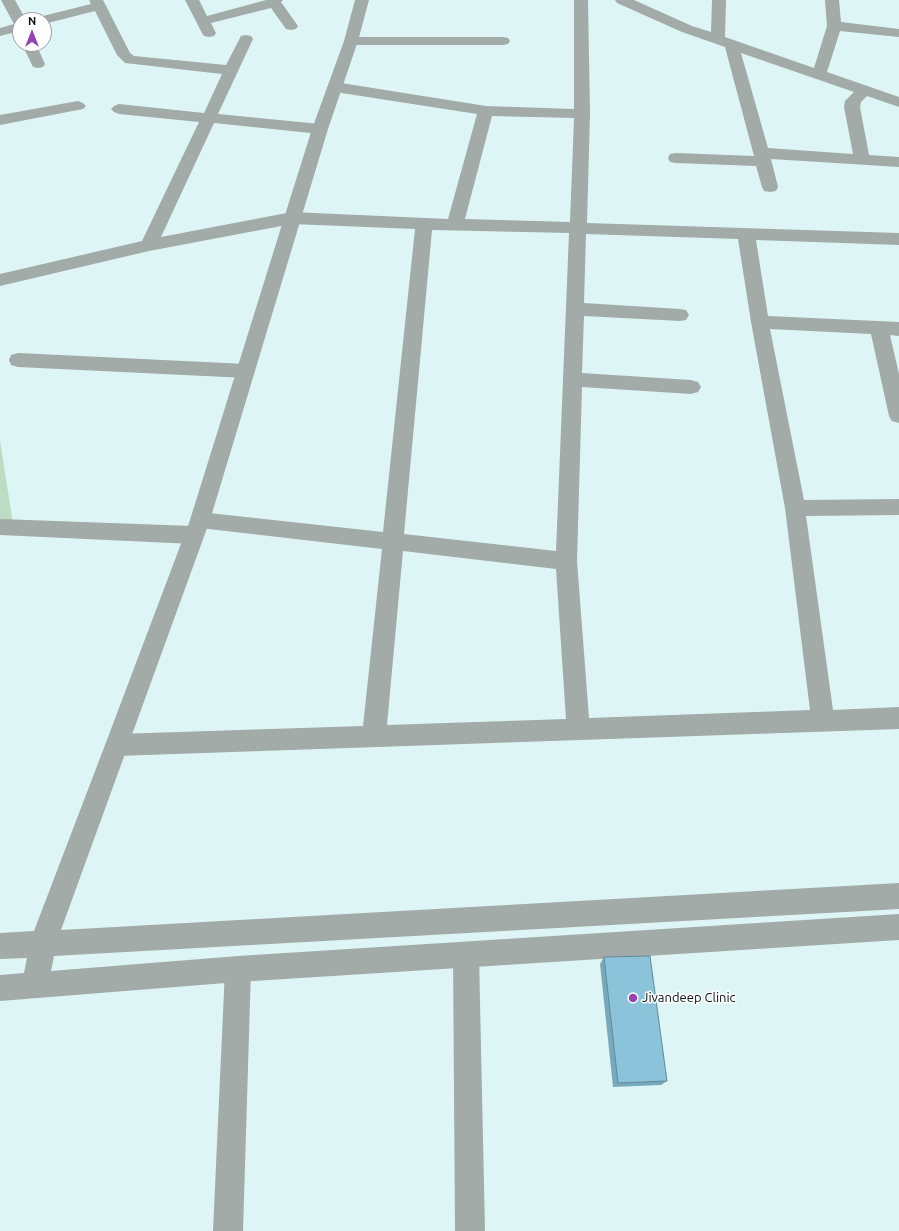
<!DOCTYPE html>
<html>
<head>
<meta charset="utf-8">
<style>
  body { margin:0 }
  #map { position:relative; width:899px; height:1231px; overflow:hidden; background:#def5f6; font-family:Ubuntu,sans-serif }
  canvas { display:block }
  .north { position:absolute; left:12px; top:12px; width:40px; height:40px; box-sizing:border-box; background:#fff; border:1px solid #9c9f9f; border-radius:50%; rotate:0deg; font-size:11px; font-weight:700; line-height:16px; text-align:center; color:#081010 }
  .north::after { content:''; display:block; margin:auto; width:14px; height:18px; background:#9644b3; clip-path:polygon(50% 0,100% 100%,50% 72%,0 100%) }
</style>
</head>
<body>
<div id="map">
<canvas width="899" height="1231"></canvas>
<div class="north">N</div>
</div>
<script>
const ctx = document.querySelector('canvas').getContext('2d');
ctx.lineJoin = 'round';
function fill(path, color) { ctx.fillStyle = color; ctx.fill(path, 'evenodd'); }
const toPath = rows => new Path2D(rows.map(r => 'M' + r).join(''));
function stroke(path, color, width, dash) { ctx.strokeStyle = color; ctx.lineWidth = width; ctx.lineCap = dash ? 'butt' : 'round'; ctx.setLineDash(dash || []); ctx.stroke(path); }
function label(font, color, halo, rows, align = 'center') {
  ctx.font = font + ' Ubuntu,sans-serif'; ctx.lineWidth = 3; ctx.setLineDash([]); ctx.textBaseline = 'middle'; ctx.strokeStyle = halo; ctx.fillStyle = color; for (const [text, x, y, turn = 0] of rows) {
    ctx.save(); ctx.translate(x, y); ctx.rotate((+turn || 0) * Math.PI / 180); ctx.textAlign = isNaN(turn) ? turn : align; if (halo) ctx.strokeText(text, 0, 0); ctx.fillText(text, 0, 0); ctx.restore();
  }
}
const green = toPath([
  [0,440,13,524,0,523]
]);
const minor = toPath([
  [1,0,15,0,26,20,20,20,20,31,0,36,0,28,14,24,1,0],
  [89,0,103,0,130,53,134,56,226,65,241,36,246,35,251,36,253,39,218,114,320,124,326,126,328,129,326,132,320,134,214,123,161,237,292,212,448,219,477,114,335,92,330,90,327,87,330,84,335,82,486,106,574,109,574,0,588,0,590,114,587,223,899,233,899,245,756,240,768,316,899,322,899,336,890,335,899,374,899,423,892,421,889,416,871,334,770,329,804,500,899,499,899,515,806,516,833,710,899,707,899,729,117,756,109,753,105,745,109,737,117,734,363,726,382,549,200,528,193,526,190,520,193,514,200,512,383,532,415,229,292,224,149,251,0,286,0,274,142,241,199,122,119,114,114,112,111,109,114,106,119,104,204,113,222,74,125,63,117,55,95,11,44,24,44,20,37,20,39,17,91,4,89,0],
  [492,116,574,118,570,222,465,219,492,116],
  [432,230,569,233,556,551,404,534,432,230],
  [586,234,738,239,751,322,785,508,810,710,589,718,577,561,582,387,691,394,698,392,701,387,698,382,691,380,582,373,584,316,680,321,686,320,689,315,686,310,680,309,584,303,586,234],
  [403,551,556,569,566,719,387,725,403,551],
  [185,0,199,0,207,16,266,0,283,0,281,2,298,26,296,29,291,30,286,29,271,8,211,23,216,33,214,36,209,37,204,36,202,33,185,0],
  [615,0,634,0,692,26,711,32,712,0,726,0,725,37,814,68,827,26,825,0,839,0,841,22,899,29,899,37,840,31,827,72,899,97,899,107,867,96,861,102,860,107,869,155,899,157,899,167,771,159,778,187,776,191,770,192,764,191,762,187,756,166,676,163,670,162,668,158,670,154,676,153,754,156,725,47,682,32,617,3,615,0],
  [741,53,854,92,845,101,844,107,853,154,768,148,741,53],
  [351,37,503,37,508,38,510,41,508,44,503,45,351,45,346,44,344,41,346,38,351,37],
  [22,44,36,44,45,64,43,67,38,68,33,67,22,44],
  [78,101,83,103,86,106,83,109,0,125,0,115,78,101],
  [18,353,246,364,253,366,255,371,253,376,246,378,18,367,11,365,9,360,11,355,18,353],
  [0,519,193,526,200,529,203,535,200,541,193,544,0,535,0,519],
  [466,942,475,946,479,955,485,1231,455,1231,453,955,457,946,466,942],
  [238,956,247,960,251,969,243,1231,213,1231,225,969,229,960,238,956]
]);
const tertiary = toPath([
  [355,0,369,0,358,41,328,129,210,520,61,930,899,883,899,909,54,956,51,971,238,956,899,914,899,940,238,982,0,1001,0,975,24,973,27,958,0,959,0,933,34,931,105,745,190,520,284,218,312,129,344,41,355,0]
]);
const wall = toPath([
  [604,957,667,1081,661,1085,613,1087,600,964]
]);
const building = toPath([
  [650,956,667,1081,618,1083,604,957,650,956]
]);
const markers = [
  [633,998,5,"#9644b3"]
];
const nearPoinames = [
  ["Jivandeep Clinic",642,998]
];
fill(green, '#bcdcc4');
fill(minor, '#a2aba8');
fill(tertiary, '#a2aba8');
fill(wall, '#78a9bb');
fill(building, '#8bc4da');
stroke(building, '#618999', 1);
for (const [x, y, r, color] of markers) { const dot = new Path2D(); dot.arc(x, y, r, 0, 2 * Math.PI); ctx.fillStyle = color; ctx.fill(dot); stroke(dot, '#fff', 1.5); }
label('13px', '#081010', '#fff', nearPoinames, 'left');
</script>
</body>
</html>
